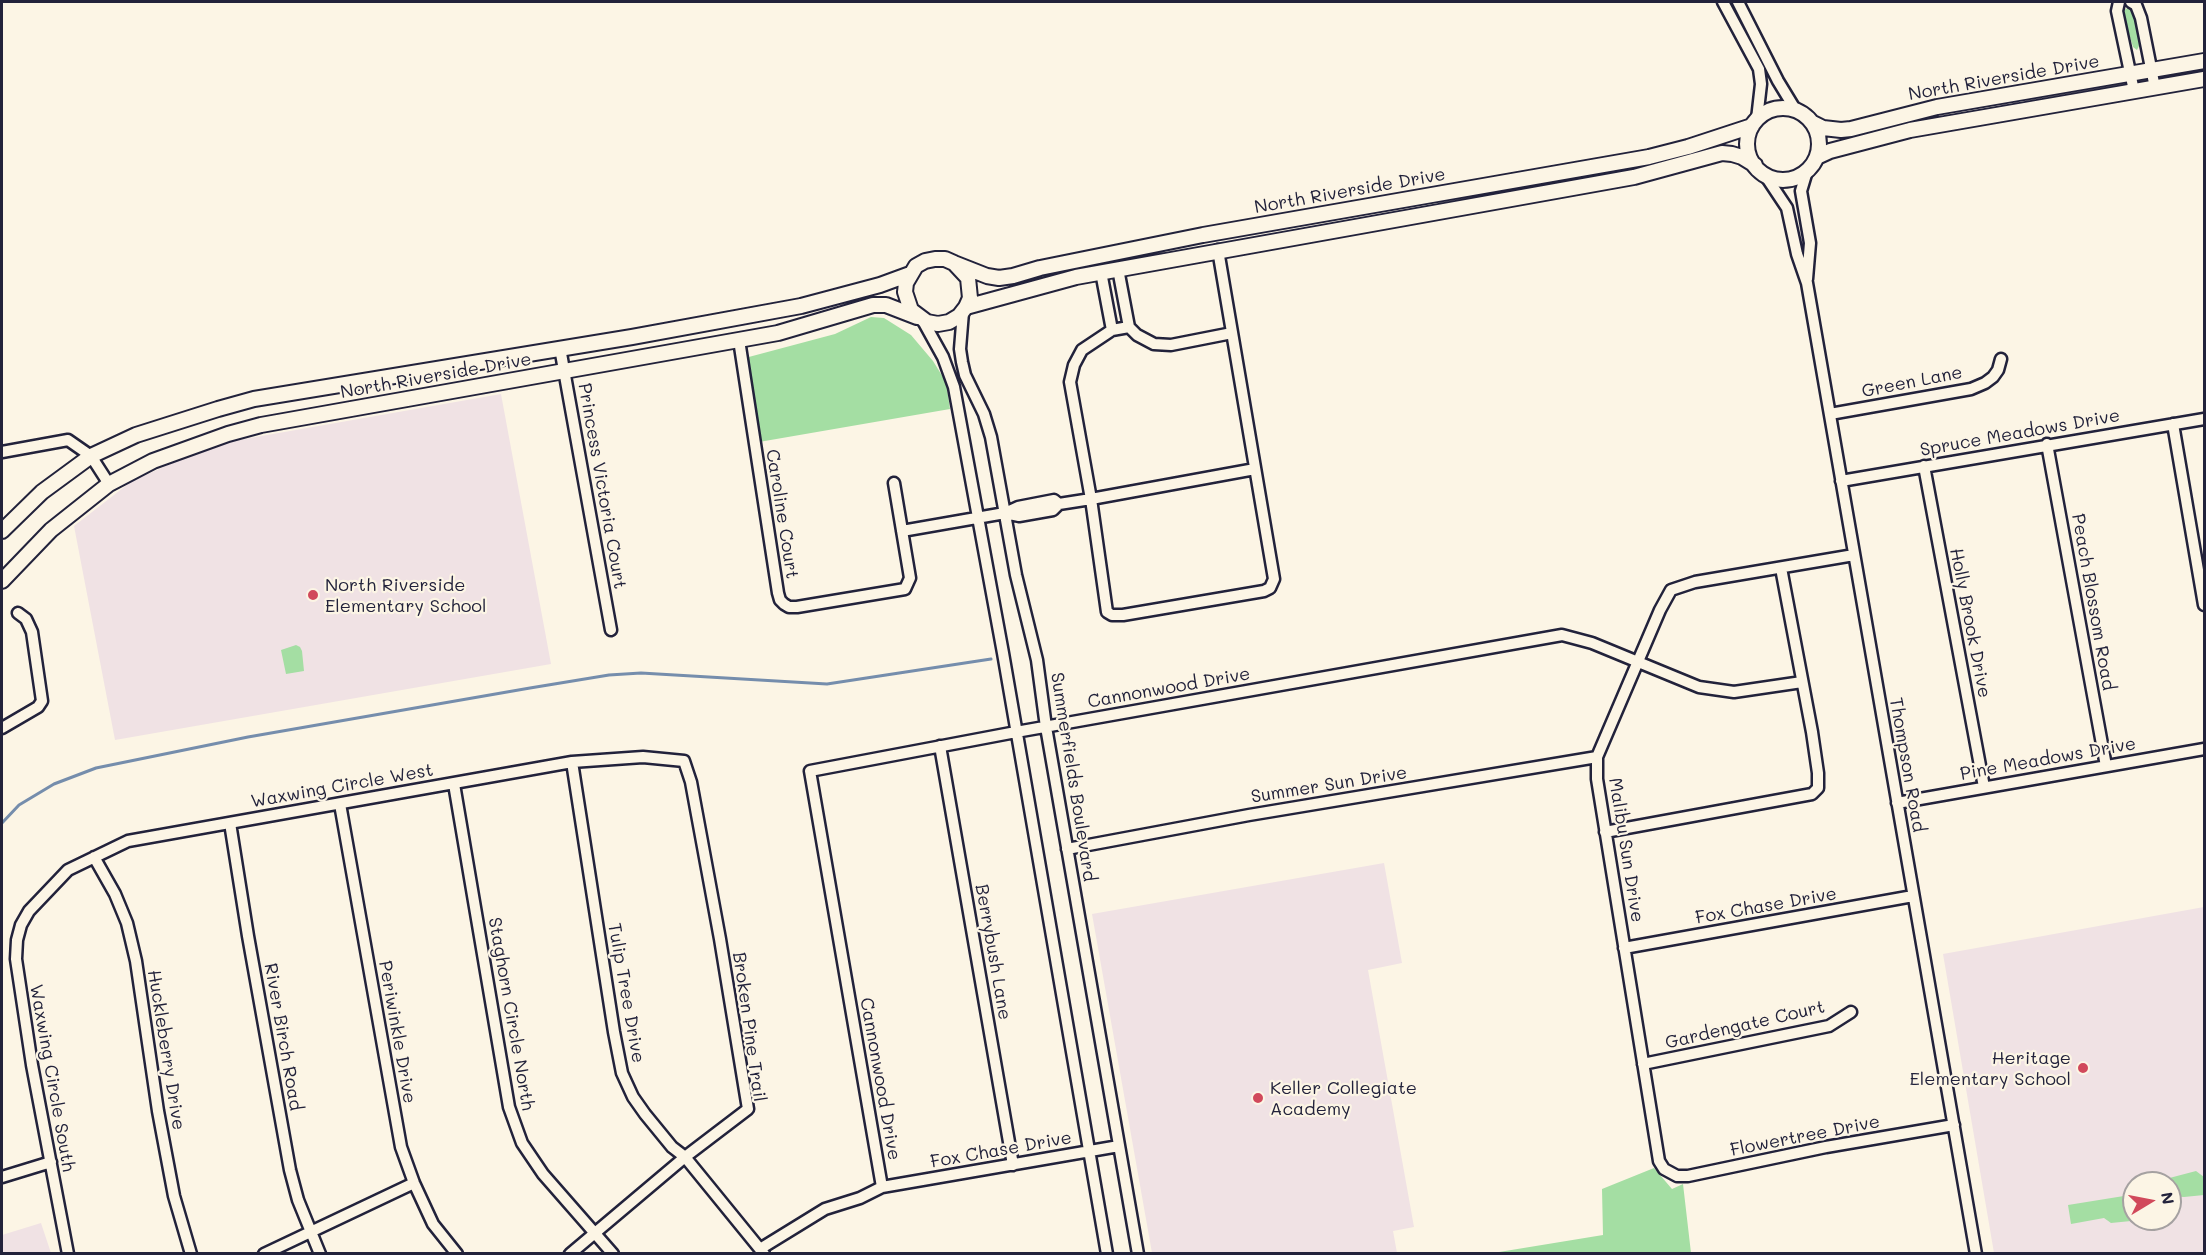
<!DOCTYPE html>
<html>
<head>
<meta charset="utf-8">
<style>
  body { margin:0 }
  #map { position:relative; width:2206px; height:1255px; overflow:hidden; background:#fcf5e5; font-family:Mali,sans-serif }
  canvas { display:block }
  .frame { position:absolute; inset:0; border:3px solid #22223b; pointer-events:none }
  .north { position:absolute; left:2122px; top:1171px; width:60px; height:60px; box-sizing:border-box; background:#fcf5e5; border:2px solid #a5a1a1; border-radius:50%; rotate:80deg; font-size:16px; font-weight:700; line-height:24px; text-align:center; color:#22223b }
  .north::after { content:''; display:block; margin:auto; width:21px; height:27px; background:#d1495b; clip-path:polygon(50% 0,100% 100%,50% 72%,0 100%) }
</style>
</head>
<body>
<div id="map">
<canvas width="2206" height="1255"></canvas>
<div class="frame"></div>
<div class="north">N</div>
</div>
<script>
const ctx = document.querySelector('canvas').getContext('2d');
ctx.lineJoin = 'round';
function fill(path, color) { ctx.fillStyle = color; ctx.fill(path, 'evenodd'); }
const toPath = rows => new Path2D(rows.map(r => 'M' + r).join(''));
function stroke(path, color, width, dash) { ctx.strokeStyle = color; ctx.lineWidth = width; ctx.lineCap = dash ? 'butt' : 'round'; ctx.setLineDash(dash || []); ctx.stroke(path); }
function label(font, color, halo, rows, align = 'center') {
  ctx.font = font + ' Mali,sans-serif'; ctx.lineWidth = 4.5; ctx.setLineDash([]); ctx.textBaseline = 'middle'; ctx.strokeStyle = halo; ctx.fillStyle = color; for (const [text, x, y, turn = 0] of rows) {
    ctx.save(); ctx.translate(x, y); ctx.rotate((+turn || 0) * Math.PI / 180); ctx.textAlign = isNaN(turn) ? turn : align; if (halo) ctx.strokeText(text, 0, 0); ctx.fillText(text, 0, 0); ctx.restore();
  }
}
const built = toPath([
  [501,394,551,664,115,740,74,526,132,481,186,457,233,441],
  [1384,863,1402,963,1368,970,1414,1227,1393,1231,1397,1253,1152,1253,1092,914],
  [2204,907,2204,1253,1994,1253,1943,954],
  [2134,1183,2170,1183,2170,1219,2134,1219],
  [41,1223,51,1253,2,1254,2,1235]
]);
const green = toPath([
  [2129,7,2133,11,2139,37,2139,46,2137,50,2133,47,2124,17,2123,11],
  [871,317,884,318,911,335,933,361,946,382,950,409,759,442,745,358,835,334],
  [296,645,300,647,302,651,304,671,286,674,281,650],
  [1654,1168,1672,1189,1683,1184,1691,1253,1493,1253,1603,1235,1602,1189],
  [2196,1171,2204,1177,2204,1195,2184,1197,2170,1196,2170,1183,2159,1183,2158,1181],
  [2130,1195,2134,1214,2131,1221,2111,1223,2104,1218,2071,1224,2068,1205]
]);
const stream = toPath([
  [2,823,19,805,54,784,96,768,248,737,530,688,609,675,641,673,827,684,991,659]
]);
const minor = toPath([
  [1723,2,1759,69,1761,84,1757,119],
  [1738,2,1778,81,1795,109],
  [2119,2,2117,11,2134,91],
  [2131,2,2136,5,2141,18,2155,88],
  [1765,175,1787,208,1797,254,1807,283,1976,1254],
  [1118,269,1129,327,1137,335,1154,344,1171,345,1232,333],
  [1101,272,1112,330],
  [1807,279,1810,243,1801,191,1807,171],
  [963,312,960,349,962,362,965,375,984,414,991,437,1016,575,1037,660,1046,727,1138,1254],
  [922,319,943,357,954,387,1003,653,1107,1254],
  [1129,327,1112,330,1082,350,1074,365,1070,382,1091,499,1255,469],
  [739,340,778,593,780,600,784,604,789,607,797,607,905,589,910,578,894,483],
  [560,348,611,630],
  [1830,414,1971,389,1985,383,1993,377,1998,370,2001,359],
  [2173,424,2204,605],
  [2047,444,2106,766],
  [2,452,68,440,91,456,109,484],
  [1924,466,1984,787],
  [1841,481,2204,419],
  [1005,513,1019,516,1053,510,1059,504],
  [902,531,1005,513,1018,507,1054,500,1059,504,1091,499,1107,612,1112,615,1123,615,1264,591,1270,588,1274,579,1218,250],
  [1854,555,1695,582,1671,590,1660,610,1597,757,1597,779,1659,1161,1664,1169,1677,1176,1688,1176,1826,1147,1954,1125],
  [2,728,38,707,42,701,32,632,26,619,18,613],
  [940,746,1013,1165],
  [572,762,614,1032,622,1073,633,1097,645,1114,672,1147,685,1157,764,1254],
  [454,784,509,1107,522,1143,543,1174,613,1254],
  [1897,803,2204,749],
  [340,804,401,1147,414,1183,433,1224,457,1254],
  [230,823,248,936,290,1170,298,1200,320,1254],
  [1605,832,1812,794,1818,788,1818,773,1812,732,1781,568],
  [1067,849,1249,815,1597,757],
  [94,857,115,894,127,923,136,961,158,1111,174,1196,191,1254],
  [1624,948,1913,896],
  [1643,1064,1829,1026,1851,1012],
  [2,1177,51,1162],
  [882,1187,810,771,1016,732,1562,635,1592,643,1699,687,1734,692,1802,682],
  [760,1249,825,1209,860,1198,882,1187,1119,1146],
  [68,1254,32,1065,16,959,17,940,21,925,29,911,68,870,128,841,572,762,643,757,684,761,691,782,720,939,748,1109,685,1157,570,1254],
  [264,1254,414,1183]
]);
const major = toPath([
  '1747 144a36 36 0 1 1 72 0a36 36 0 1 1-72 0Z',
  [1813,123,1823,128,1841,130,1851,129,1937,107,2204,61],
  [1817,157,1830,151,1910,130,2204,79],
  [954,263,968,278,970,298,966,307,959,316,949,322,938,324,927,322,911,310,905,292,906,283,916,266,925,261,935,259,945,259,954,263,987,276,999,278,1013,276,1040,268,1203,235,1649,157,1688,147,1752,126],
  [966,307,1076,277,1634,177,1722,153,1732,154,1742,157,1755,165],
  [2,531,42,492,91,456,136,435,218,409,254,399,632,337,801,306,880,285,910,274],
  [2,581,51,530,109,484,153,461,228,434,261,425,778,333,873,305,886,305,917,317]
]);
const markers = [
  [313,595,6,"#d1495b"],
  [2083,1068,6,"#d1495b"],
  [1258,1098,6,"#d1495b"]
];
const streetNames = [
  ["North Riverside Drive",2004,78,-10],
  ["North Riverside Drive",1350,191,-10],
  ["North Riverside Drive",436,376,-10],
  ["Green Lane",1912,382,-11],
  ["Spruce Meadows Drive",2020,433,-10],
  ["Princess Victoria Court",602,486,80],
  ["Caroline Court",782,514,81],
  ["Peach Blossom Road",2093,602,80],
  ["Holly Brook Drive",1970,623,79],
  ["Cannonwood Drive",1169,688,-10],
  ["Pine Meadows Drive",2048,759,-10],
  ["Thompson Road",1907,765,80],
  ["Summerfields Boulevard",1073,777,81],
  ["Summer Sun Drive",1329,785,-9],
  ["Waxwing Circle West",342,786,-10],
  ["Malibu Sun Drive",1626,850,81],
  ["Fox Chase Drive",1766,906,-10],
  ["Berrybush Lane",993,952,80],
  ["Tulip Tree Drive",626,993,80],
  ["Staghorn Circle North",511,1014,80],
  ["Gardengate Court",1745,1025,-13],
  ["Broken Pine Trail",749,1027,82],
  ["Periwinkle Drive",397,1032,80],
  ["River Birch Road",283,1037,80],
  ["Huckleberry Drive",166,1050,81],
  ["Waxwing Circle South",52,1078,80],
  ["Cannonwood Drive",880,1079,80],
  ["Flowertree Drive",1805,1136,-11],
  ["Fox Chase Drive",1001,1150,-10]
];
const poiNames = [
  ["North Riverside",325,585],
  ["Elementary School",325,606],
  ["Heritage",2071,1058,"right"],
  ["Elementary School",2071,1079,"right"],
  ["Keller Collegiate",1270,1088],
  ["Academy",1270,1109]
];
fill(built, '#f0e2e4');
fill(green, '#a4dea3');
stroke(stream, '#758dac', 3);
stroke(minor, '#22223b', 15);
stroke(major, '#22223b', 18);
stroke(minor, '#fcf5e5', 10);
stroke(major, '#fcf5e5', 14);
for (const [x, y, r, color] of markers) { const dot = new Path2D(); dot.arc(x, y, r, 0, 2 * Math.PI); ctx.fillStyle = color; ctx.fill(dot); stroke(dot, '#fcf5e5', 2); }
label('18px', '#22223b', '#fcf5e5', streetNames);
label('18px', '#22223b', '#fcf5e5', poiNames, 'left');
</script>
</body>
</html>
